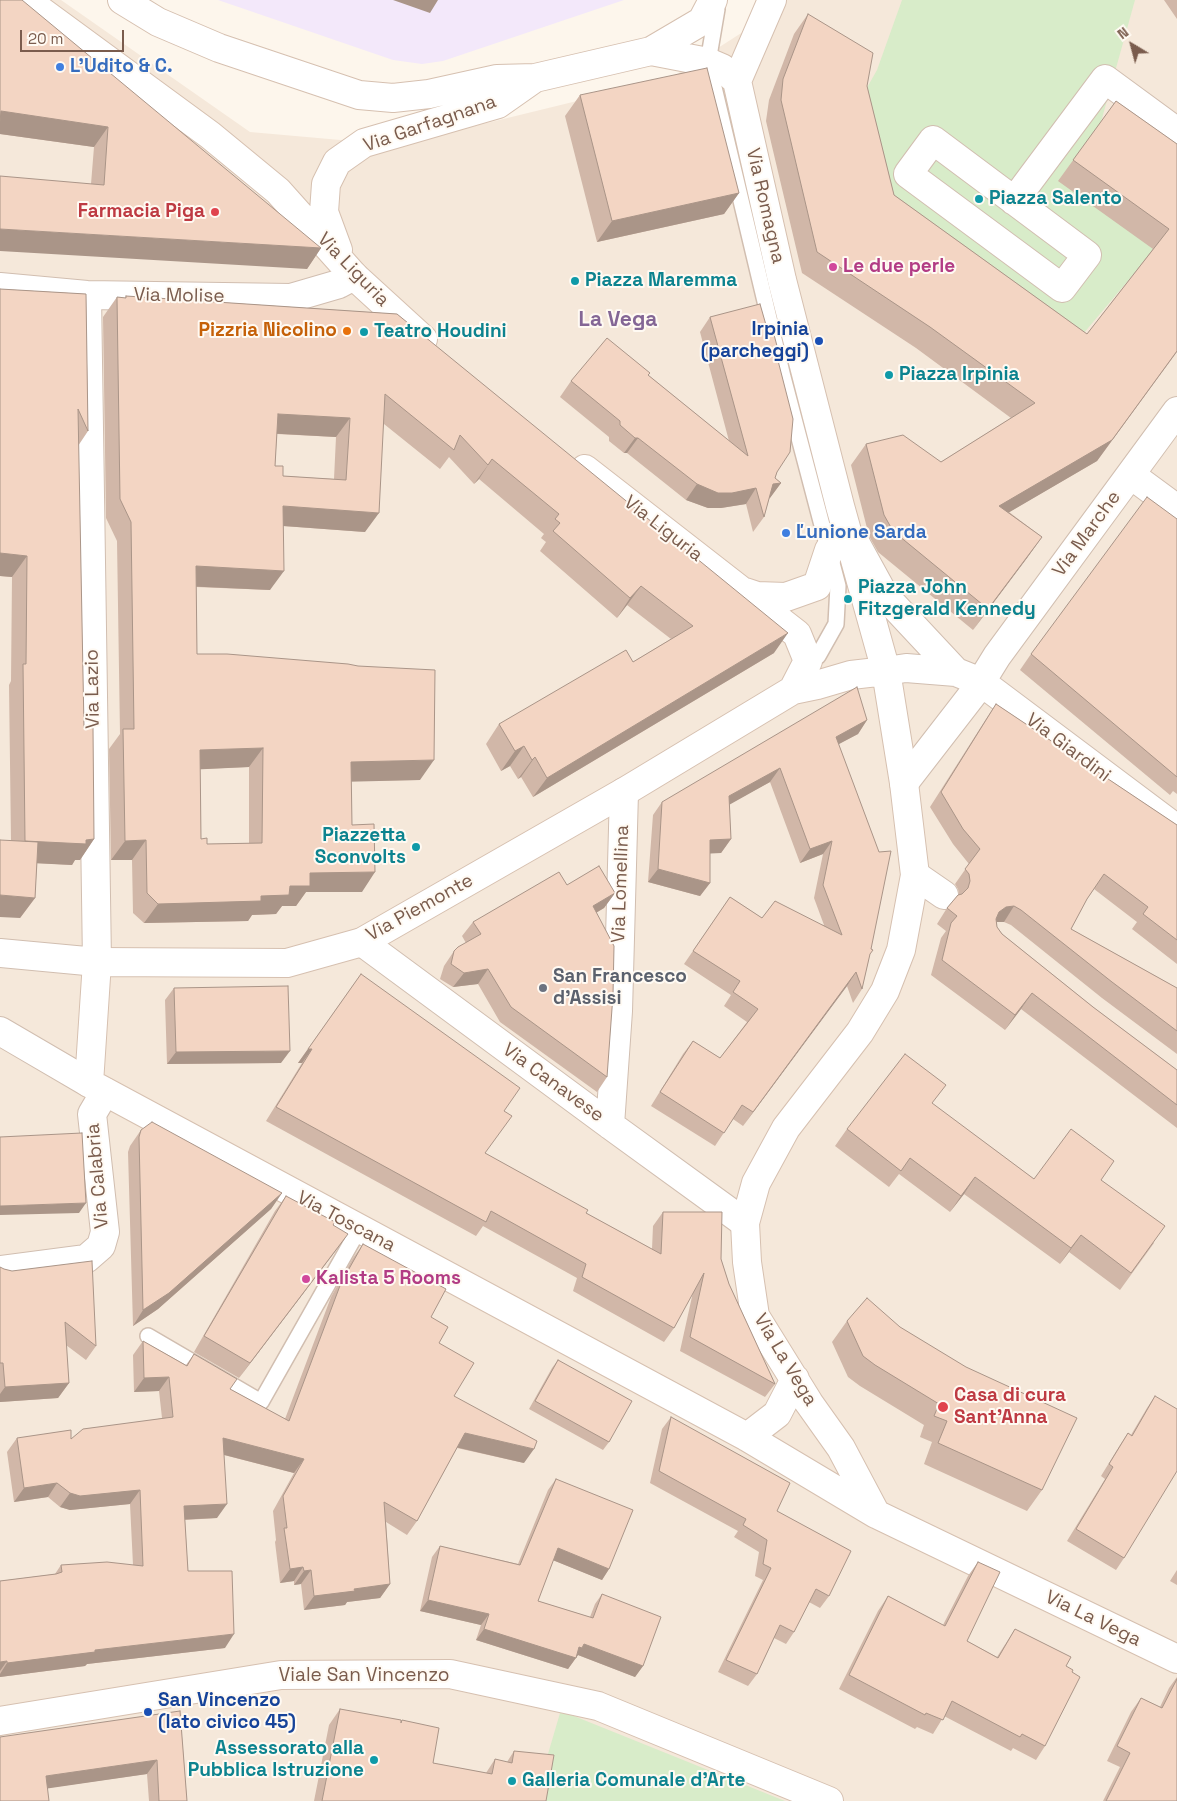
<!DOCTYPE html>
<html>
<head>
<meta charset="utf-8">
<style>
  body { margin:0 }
  #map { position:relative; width:1177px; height:1801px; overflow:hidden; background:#fdf6ec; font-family:"Space Grotesk",sans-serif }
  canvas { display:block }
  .north { position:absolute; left:1107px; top:20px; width:50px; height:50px; -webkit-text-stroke:4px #fffaf3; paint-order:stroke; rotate:323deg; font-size:14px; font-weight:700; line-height:20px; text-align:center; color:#7a5c4d }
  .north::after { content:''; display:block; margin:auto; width:18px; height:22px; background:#7a5c4d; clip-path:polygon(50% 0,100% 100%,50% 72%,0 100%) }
  .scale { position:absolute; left:20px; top:30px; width:104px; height:22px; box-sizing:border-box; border:2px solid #7a5c4d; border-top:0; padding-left:6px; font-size:15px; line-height:18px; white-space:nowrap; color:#7a5c4d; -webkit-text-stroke:4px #fffaf3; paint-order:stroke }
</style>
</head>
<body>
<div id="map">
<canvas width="1177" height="1801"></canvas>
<div class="north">N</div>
<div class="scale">20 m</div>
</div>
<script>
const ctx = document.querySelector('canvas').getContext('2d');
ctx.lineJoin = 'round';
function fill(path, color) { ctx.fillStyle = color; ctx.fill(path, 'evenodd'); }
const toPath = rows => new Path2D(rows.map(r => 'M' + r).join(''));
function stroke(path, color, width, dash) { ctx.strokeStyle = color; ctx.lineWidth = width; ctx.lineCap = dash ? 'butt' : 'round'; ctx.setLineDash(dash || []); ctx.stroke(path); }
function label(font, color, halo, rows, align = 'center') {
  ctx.font = font + ' "Space Grotesk",sans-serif'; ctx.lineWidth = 4; ctx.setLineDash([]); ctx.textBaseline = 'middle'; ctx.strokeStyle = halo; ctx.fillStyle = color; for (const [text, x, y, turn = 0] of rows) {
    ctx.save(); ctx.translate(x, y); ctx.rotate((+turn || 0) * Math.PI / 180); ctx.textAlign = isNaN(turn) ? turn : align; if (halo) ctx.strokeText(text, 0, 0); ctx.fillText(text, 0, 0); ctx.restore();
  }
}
const residential = toPath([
  [0,0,61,0,250,132,397,145,671,78,746,30,756,0,1177,0,1177,1801,0,1801]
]);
const education = toPath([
  [218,0,624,0,443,61,422,64,393,60]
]);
const green = toPath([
  [902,0,1135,0,1101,122,1154,250,1072,347,880,216,856,107,877,70],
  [560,1713,569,1714,785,1801,538,1801,543,1771]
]);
const lane = toPath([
  [717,9,708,62,783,377,838,586,836,624,818,656,808,661],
  [148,1336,261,1402,359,1229]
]);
const street = toPath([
  [933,140,1087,255,1062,288,908,174,933,140],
  [1014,201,1105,79,1177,132],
  [0,287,87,295,291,298,339,284,354,276],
  [1131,475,1177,509],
  [856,544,884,595,956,672],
  [886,671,906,668,956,672,981,682,1177,829],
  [904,783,976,690,997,656,1177,411],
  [915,875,944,895],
  [362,942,610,1125,745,1223],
  [0,953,97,962,87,295],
  [0,1031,89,1083],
  [610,1125,618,1011,624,792],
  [0,1270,86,1259,101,1246,105,1232,92,1114,105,1092]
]);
const secondary = toPath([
  [26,0,210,135,278,191,354,276,423,339],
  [122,0,158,22,219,48,359,95,393,98,429,94,497,79,535,78,651,51,702,21,713,0],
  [772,0,737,81,782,280,840,506,886,671,904,783,915,875,901,950,885,991,860,1032,786,1128,756,1183,745,1223,747,1262,755,1316,809,1403,841,1448,876,1514],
  [651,51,708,62,722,68,737,81],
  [338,250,324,212,326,184,337,162,364,143,498,104,535,78],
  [585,469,797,634,808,661,793,690],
  [745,592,757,596,786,597,817,586,829,550,845,525],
  [886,671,851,675,817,685,793,690,624,792,362,942,287,963,97,962,89,1083,747,1437,876,1514,1177,1659],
  [747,1437,777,1414,795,1379],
  [0,1721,281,1675,450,1674,598,1706,829,1801]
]);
const wall = toPath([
  [0,0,321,248,307,269,91,184,94,147,0,134],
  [1164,0,1177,0,1177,19],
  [808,14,867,86,894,195,1087,334,1153,249,1058,181,1116,101,1177,144,1177,352,1097,461,1009,512,1042,537,1027,558,973,630,878,552,869,536,851,465,866,444,941,462,1011,418,916,348,802,273,766,121,769,100,794,34],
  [580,95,739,193,724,214,597,242,565,116],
  [0,289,86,294,88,431,78,446,84,728,94,839,80,860,75,860,72,865,37,863,35,898,20,918,11,841,9,685,11,681,12,577,0,576],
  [126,296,397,314,774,653,533,797,521,777,518,779,510,766,501,771,486,744,499,724,633,662,671,639,627,605,617,618,540,551,546,542,541,538,544,534,479,479,474,484,449,457,440,469,384,424,365,532,283,526,270,590,196,587,197,654,420,780,351,781,352,825,362,892,306,892,296,906,282,906,276,914,252,915,248,921,144,923,133,913,132,860,111,860,109,749,120,734,117,541,106,518,103,317,117,297,125,298],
  [277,434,336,437,334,479,283,476,275,466],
  [249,767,249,843,207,844,201,839,200,769],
  [710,317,766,325,775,349,777,472,775,478,781,483,769,499,764,517,753,532,746,504,721,508,708,508,686,500,627,453,624,453,609,441,609,437,560,397,571,381,650,373,648,375,729,441,700,332],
  [1177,519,1177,794,1173,791,1170,795,1020,670,1031,654],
  [996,704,1177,825,1177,964,1132,929,1137,922,1094,889,1087,899,1071,929,1177,988,1177,1054,1102,998,1011,925,1004,922,997,922,997,927,1002,934,1093,1007,1177,1070,1177,1128,1021,1009,1005,1030,931,975,941,938,946,931,937,924,947,908,959,894,958,889,955,884,969,864,953,844,930,807,986,719],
  [867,720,858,734,838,744,870,954,862,989,853,1003,847,986,743,1126,733,1119,715,1146,651,1106,683,1054,693,1041,720,1058,747,1022,724,1006,731,995,684,964,730,897,762,918,824,925,814,898,823,854,800,863,770,782,729,804,731,839,721,853,710,853,710,883,700,896,648,882,653,815,662,802],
  [567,885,615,893,604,908,596,913,607,1077,597,1092,500,1022,478,984,453,987,440,979,444,966,454,951,466,943,462,936,473,922],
  [361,974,504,1111,485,1153,586,1213,652,1249,653,1226,663,1212,721,1259,729,1284,775,1384,765,1397,680,1351,693,1292,674,1328,664,1342,573,1291,577,1278,483,1226,476,1236,266,1121,302,1063,298,1063],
  [174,988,281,1063,167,1064,165,1000],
  [932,1104,1034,1179,1101,1180,1154,1243,1120,1290,1069,1252,1060,1264,964,1194,950,1212,899,1174,889,1187,835,1146,847,1129],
  [141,1130,282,1193,271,1209,158,1309,133,1326,128,1152,130,1146],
  [286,1196,333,1225,337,1249,239,1378,194,1352,275,1211],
  [363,1244,431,1317,454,1396,524,1463,457,1448,417,1521,407,1535,386,1522,390,1584,380,1598,347,1602,345,1605,304,1610,301,1584,294,1585,294,1581,280,1583,275,1542,276,1540,273,1511,294,1473,224,1455,217,1518,185,1520,188,1571,225,1648,87,1664,85,1666,0,1677,0,1581,55,1574,61,1565,133,1565,130,1504,70,1510,60,1507,48,1497,14,1502,7,1452,17,1438,71,1439,162,1418,159,1391,134,1392,133,1355,143,1341,186,1365,194,1354,230,1389,285,1419,331,1297,353,1258],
  [0,1267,96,1346,86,1360,66,1345,69,1383,58,1398,0,1402],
  [847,1321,1042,1490,1027,1511,924,1464,932,1442,920,1437,924,1425,860,1386,848,1377,832,1342],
  [558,1360,609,1442,603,1450,529,1409,552,1368],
  [1155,1396,1124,1558,1116,1570,1067,1541,1105,1479,1101,1476,1120,1445,1128,1433,1131,1435,1147,1408],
  [671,1417,777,1511,829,1596,820,1608,809,1602,794,1632,786,1644,774,1638,757,1674,748,1686,718,1672,763,1580,755,1576,759,1552,734,1537,738,1531,650,1483,662,1429],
  [556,1479,609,1569,602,1580,553,1560,538,1601,590,1617,595,1604,602,1594,643,1666,635,1677,578,1655,568,1669,476,1640,481,1625,420,1611,432,1557,440,1546,518,1564,548,1490],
  [978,1562,967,1641,997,1657,1015,1629,1066,1666,1045,1746,1036,1760,1013,1748,1011,1751,944,1716,933,1734,917,1727,915,1729,839,1689,878,1611,888,1596,943,1625,968,1576],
  [1177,1570,1177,1585,1170,1581],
  [1177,1677,1177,1801,1103,1801,1120,1767,1107,1761,1131,1712,1141,1698,1160,1707,1169,1688],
  [340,1709,433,1763,486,1773,495,1759,507,1762,514,1751,546,1801,314,1801,329,1725],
  [180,1711,187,1801,149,1801,147,1774,47,1788,0,1801]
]);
const shadedWall = toPath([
  [393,0,438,0,430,13],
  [1,111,108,127,94,147,0,134,0,113],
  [739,193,724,214,597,242,612,221],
  [0,229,321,248,307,269,0,251],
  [1177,351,1097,461,984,527,999,506],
  [278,414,350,418,336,437,264,433],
  [635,438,638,438,627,453,624,453],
  [492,459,479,479,474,484,488,465],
  [781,483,770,498,763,500,773,484],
  [697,484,756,488,746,504,721,508,708,508,686,500],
  [283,506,379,513,365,532,270,525],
  [1042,537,1027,558,973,630,988,609],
  [0,553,27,556,12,577,0,576],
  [196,566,284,571,270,590,183,586],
  [641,586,627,605,617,618,630,598],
  [788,633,774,653,533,797,547,778],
  [867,720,858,734,826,751,836,737],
  [524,746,510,766,501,771,515,751],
  [263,748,249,767,186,770,200,750],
  [535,757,521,777,518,779,532,760],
  [434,760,420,780,338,782,351,762],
  [780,768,770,782,720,810,729,796],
  [94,839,80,860,75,860,72,865,11,862,25,841],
  [731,839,721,853,701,854,710,840],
  [146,840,132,860,111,860,125,841],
  [832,841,823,854,800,863,810,849],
  [658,869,710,883,700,896,648,882],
  [375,872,362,892,306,892,296,906,282,906,276,914,252,915,248,921,144,923,158,904,261,896,290,886,310,873],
  [615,893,604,908,582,921,593,906],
  [0,895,35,898,20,918,0,917],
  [1014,906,1004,922,996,922,989,928,999,912,1006,907],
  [488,969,478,984,453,987,464,973],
  [856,972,847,986,743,1126,753,1112],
  [1032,993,1021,1009,1005,1030,1015,1015],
  [308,1049,312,1049,302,1063,298,1063],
  [290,1051,281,1063,167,1064,176,1052],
  [975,1177,964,1194,950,1212,961,1196],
  [282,1193,271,1209,158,1309,133,1326,143,1310],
  [86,1203,79,1213,0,1215,0,1206],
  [348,1234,337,1249,239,1378,250,1363],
  [1081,1235,1069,1252,1060,1264,1071,1248],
  [169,1377,159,1391,134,1392,144,1378],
  [69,1383,58,1398,0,1402,0,1394,5,1387],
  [465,1433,534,1449,524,1463,455,1447],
  [223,1438,304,1459,294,1473,213,1452],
  [57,1483,48,1497,14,1502,24,1488],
  [140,1490,130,1504,70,1510,60,1507,70,1493],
  [227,1504,217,1518,175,1520,184,1506],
  [558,1548,609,1569,602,1580,550,1559],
  [303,1567,294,1581,280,1583,290,1569],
  [311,1570,301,1584,294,1585,304,1571],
  [390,1584,380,1598,347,1602,345,1605,304,1610,314,1596,354,1589],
  [428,1600,489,1614,481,1625,420,1611],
  [484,1629,579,1647,584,1644,643,1666,635,1677,578,1655,568,1669,476,1640],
  [234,1634,225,1648,87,1664,85,1666,0,1677,0,1674,7,1663,95,1650],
  [7,1661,0,1671,0,1662],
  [157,1760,147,1774,37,1790,46,1776]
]);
const building = toPath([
  [0,0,22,0,321,248,0,229,0,176,104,185,108,127,1,111,0,122,0,0],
  [808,14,873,53,867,86,894,195,1087,334,1169,229,1073,160,1116,101,1177,144,1177,351,1112,440,999,506,1042,537,988,609,893,531,884,515,866,444,903,435,941,462,1035,403,930,327,817,252,781,100,783,79,808,14],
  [707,68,739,193,612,221,580,95,707,68],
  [0,289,86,294,88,431,78,409,84,728,93,728,94,839,86,840,86,844,25,841,23,664,26,664,27,556,0,553,0,289],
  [126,296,397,314,788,633,547,778,535,757,532,760,524,746,515,751,499,724,626,650,633,662,693,626,641,586,630,598,553,531,560,523,555,519,559,514,492,459,488,465,460,435,454,450,385,394,379,513,283,506,284,571,196,566,197,654,227,654,348,664,358,666,435,670,434,760,351,762,352,825,374,824,375,872,310,873,310,886,290,886,289,895,261,896,261,901,158,904,147,893,146,840,125,841,123,729,134,729,131,522,120,499,117,297,126,298,126,296],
  [278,414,350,418,346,480,283,476,283,466,275,466,278,414],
  [263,748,262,843,207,844,207,838,201,839,200,750,263,748],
  [760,304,766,325,772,327,777,346,775,349,793,419,790,452,777,472,775,478,781,483,773,484,764,517,756,488,732,493,718,493,697,484,638,438,635,438,620,425,620,421,571,381,607,338,650,373,648,375,748,456,710,317,760,304],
  [1147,497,1177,519,1177,777,1031,654,1147,497],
  [857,687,867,720,836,737,879,852,891,851,871,949,873,950,870,954,862,989,856,972,753,1112,742,1105,724,1133,660,1092,693,1041,720,1058,758,1009,733,992,740,981,693,951,730,897,762,918,775,901,842,935,823,885,832,841,810,849,780,768,729,796,731,839,710,840,710,883,658,869,662,802,857,687],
  [996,704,1177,825,1177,940,1143,914,1148,907,1104,874,1087,899,1071,929,1177,988,1177,1031,1112,982,1021,910,1014,906,1006,907,999,912,996,919,997,927,1002,934,1093,1007,1177,1070,1177,1105,1032,993,1015,1015,942,960,951,923,957,916,947,908,958,895,962,894,968,888,970,881,969,874,965,869,980,849,963,829,941,792,996,704],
  [0,840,38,842,35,898,0,895,0,840],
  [599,866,615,893,593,906,614,946,613,995,607,1077,511,1007,488,969,464,973,451,964,454,951,458,947,481,934,473,922,559,872,567,885,599,866],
  [361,974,520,1088,504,1111,512,1116,485,1153,588,1210,586,1213,661,1254,663,1212,722,1212,721,1259,729,1284,775,1384,690,1337,704,1273,674,1328,582,1277,586,1264,491,1211,486,1222,276,1107,312,1049,308,1049,361,974],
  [288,986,290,1051,176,1052,174,988,288,986],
  [905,1054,946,1085,932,1103,1034,1179,1071,1129,1114,1161,1101,1180,1165,1226,1131,1273,1081,1235,1071,1248,975,1177,961,1196,910,1158,901,1171,847,1129,905,1054],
  [152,1122,282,1193,169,1293,143,1310,139,1137,141,1130,152,1122],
  [82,1133,86,1203,0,1206,0,1137,82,1133],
  [286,1196,335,1222,333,1225,348,1234,250,1363,204,1336,286,1196],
  [363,1244,446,1289,431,1317,448,1327,439,1343,474,1363,454,1396,537,1441,534,1449,465,1433,417,1521,384,1502,390,1584,354,1589,355,1591,314,1596,311,1570,304,1571,303,1567,290,1569,284,1528,287,1528,283,1496,304,1459,223,1438,227,1504,184,1506,188,1571,232,1571,234,1634,95,1650,95,1652,7,1663,7,1661,0,1662,0,1581,56,1574,62,1572,61,1565,107,1562,143,1566,140,1490,80,1496,70,1493,57,1483,24,1488,17,1438,71,1430,71,1439,83,1429,173,1417,169,1377,144,1378,143,1341,187,1366,194,1354,237,1379,230,1389,289,1421,341,1283,363,1244],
  [92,1261,96,1346,65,1322,69,1383,5,1387,3,1363,0,1363,0,1267,4,1269,12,1271,92,1261],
  [867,1298,900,1327,966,1367,1077,1418,1042,1490,938,1443,947,1421,934,1416,939,1404,875,1365,863,1356,847,1321,867,1298],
  [558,1360,632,1401,609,1442,535,1401,558,1360],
  [1155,1396,1177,1409,1177,1471,1124,1558,1076,1529,1113,1467,1109,1464,1128,1433,1132,1436,1155,1396],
  [671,1417,790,1483,777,1511,851,1551,829,1596,816,1589,794,1632,780,1625,757,1674,726,1660,771,1568,763,1564,767,1540,743,1525,746,1519,659,1471,671,1417],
  [556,1479,633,1510,609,1569,558,1548,538,1601,593,1618,602,1594,661,1617,643,1666,584,1644,582,1648,579,1647,576,1658,484,1629,489,1614,428,1600,440,1546,520,1565,556,1479],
  [978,1562,1000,1572,967,1641,998,1658,1015,1629,1071,1657,1066,1666,1073,1670,1072,1672,1080,1677,1045,1746,1022,1734,1020,1737,952,1701,943,1720,926,1713,925,1715,849,1675,888,1596,945,1626,978,1562],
  [1177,1679,1177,1801,1106,1801,1130,1753,1117,1746,1141,1698,1162,1708,1177,1679],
  [340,1709,401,1720,401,1723,402,1720,439,1728,433,1763,492,1774,495,1759,512,1763,514,1751,554,1755,546,1801,322,1801,340,1709],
  [180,1711,187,1801,159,1801,157,1760,46,1776,49,1801,0,1801,0,1737,180,1711]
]);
const markers = [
  [60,67,5,"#3f7fe0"],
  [979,199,5,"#0f9aa8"],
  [215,212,5,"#e0444e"],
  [833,267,5,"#d1479c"],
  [575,281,5,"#0f9aa8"],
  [347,331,5,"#e8710a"],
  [364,332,5,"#0f9aa8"],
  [819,341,5,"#1a4fb4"],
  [889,375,5,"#0f9aa8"],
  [786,533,5,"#3f7fe0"],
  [848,599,5,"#0f9aa8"],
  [416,847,5,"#0f9aa8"],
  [543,988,5,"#6b7280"],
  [306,1279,5,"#d1479c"],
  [943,1407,6,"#e0444e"],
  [148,1712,5,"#1a4fb4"],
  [374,1760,5,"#0f9aa8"],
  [512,1781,5,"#0f9aa8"]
];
const shopNames = [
  ["L'Udito & C.",70,67],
  ["Ľunione Sarda",796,533]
];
const streetNames = [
  ["Via Garfagnana",430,124,-19],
  ["Via Romagna",765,206,77],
  ["Via Liguria",353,270,46],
  ["Via Molise",179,296,1],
  ["Via Liguria",663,529,38],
  ["Via Marche",1087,534,-54],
  ["Via Lazio",93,689,-91],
  ["Via Giardini",1068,748,37],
  ["Via Lomellina",621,884,-88],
  ["Via Piemonte",420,908,-29],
  ["Via Canavese",553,1083,36],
  ["Via Calabria",98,1176,-95],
  ["Via Toscana",346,1222,28],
  ["Via La Vega",785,1360,59],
  ["Via La Vega",1093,1619,26],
  ["Viale San Vincenzo",364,1676]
];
const cultureNames = [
  ["Piazza Salento",989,199],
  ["Piazza Maremma",585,281],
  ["Teatro Houdini",374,332],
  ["Piazza Irpinia",899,375],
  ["Piazza John",858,588],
  ["Fitzgerald Kennedy",858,610],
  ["Piazzetta",406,836,"right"],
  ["Sconvolts",406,858,"right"],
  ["Assessorato alla",364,1749,"right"],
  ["Pubblica Istruzione",364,1771,"right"],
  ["Galleria Comunale d'Arte",522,1781]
];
const healthNames = [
  ["Farmacia Piga",205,212],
  ["Casa di cura",954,1396,"left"],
  ["Sant'Anna",954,1418,"left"]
];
const hotelNames = [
  ["Le due perle",843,267],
  ["Kalista 5 Rooms",316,1279]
];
const transitNames = [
  ["Irpinia",809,330],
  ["(parcheggi)",809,352],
  ["San Vincenzo",158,1701,"left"],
  ["(lato civico 45)",158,1723,"left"]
];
const foodNames = [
  ["Pizzria Nicolino",337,331]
];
const worshipNames = [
  ["San Francesco",553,977],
  ["d'Assisi",553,999]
];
const quarterNames = [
  ["La Vega",618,320]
];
fill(residential, '#f5e8da');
fill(education, '#f3e8fa');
fill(green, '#d8ecc9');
stroke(lane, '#d1beb0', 18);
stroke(street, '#d1beb0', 30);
stroke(secondary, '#d6c0b0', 30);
stroke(lane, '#fff', 15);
stroke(street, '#fff', 28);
stroke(secondary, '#fff', 28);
fill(wall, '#d1b7a8');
fill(shadedWall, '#aa9588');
fill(building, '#f3d5c3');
stroke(building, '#aa9588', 1);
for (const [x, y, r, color] of markers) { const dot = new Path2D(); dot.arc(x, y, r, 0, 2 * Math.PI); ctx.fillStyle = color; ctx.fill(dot); stroke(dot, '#fffaf3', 2); }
label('bold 19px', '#366cbe', '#fffaf3', shopNames, 'left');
label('19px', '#7a5c4d', '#fffaf3', streetNames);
label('bold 19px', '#0d838f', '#fffaf3', cultureNames, 'left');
label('bold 19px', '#be3a42', '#fffaf3', healthNames, 'right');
label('bold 19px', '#b23c85', '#fffaf3', hotelNames, 'left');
label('bold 19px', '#164399', '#fffaf3', transitNames, 'right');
label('bold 19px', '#c56008', '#fffaf3', foodNames, 'right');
label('bold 19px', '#5b616d', '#fffaf3', worshipNames, 'left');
label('bold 21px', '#846695', '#fffaf3', quarterNames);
</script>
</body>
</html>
